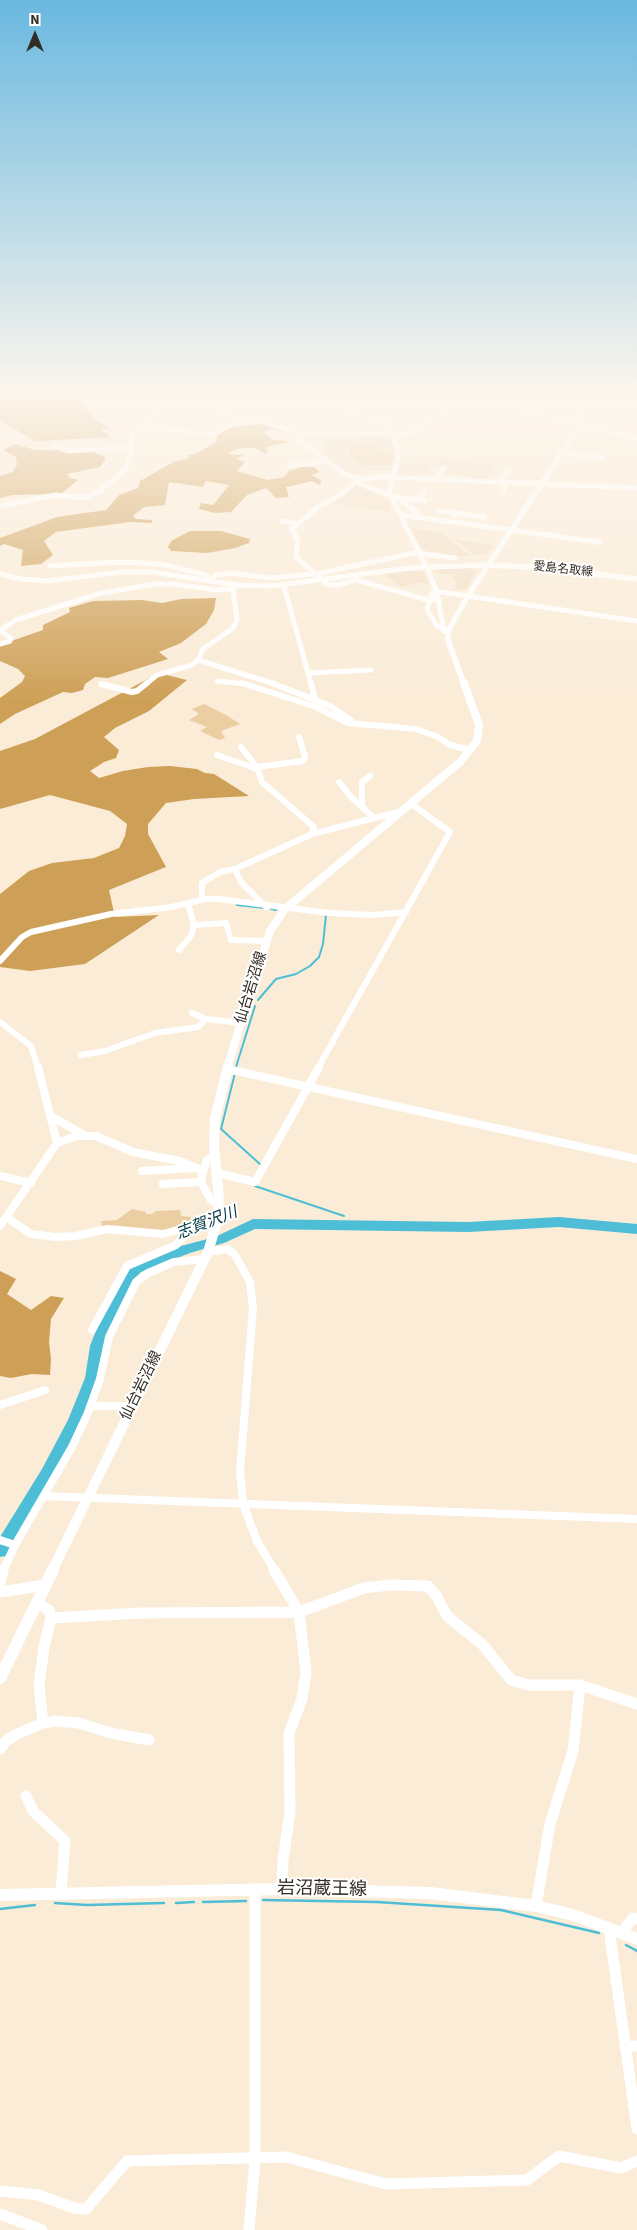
<!DOCTYPE html>
<html>
<head>
<meta charset="utf-8">
<style>
  body { margin:0 }
  #map { position:relative; width:637px; height:2230px; overflow:hidden; background:#faecd7; font-family:"Source Sans 3",sans-serif }
  canvas { display:block }
  .north { position:absolute; left:10px; top:10px; width:50px; height:50px; -webkit-text-stroke:4px #fff; paint-order:stroke; rotate:0deg; font-size:14px; font-weight:700; line-height:20px; text-align:center; color:#322d25 }
  .north::after { content:''; display:block; margin:auto; width:18px; height:22px; background:#322d25; clip-path:polygon(50% 0,100% 100%,50% 72%,0 100%) }
</style>
</head>
<body>
<div id="map">
<canvas width="637" height="2230"></canvas>
<div class="north">N</div>
</div>
<script>
const ctx = document.querySelector('canvas').getContext('2d');
ctx.lineJoin = 'round';
function fill(path, color) { ctx.fillStyle = color; ctx.fill(path, 'evenodd'); }
const toPath = rows => new Path2D(rows.map(r => 'M' + r).join(''));
function stroke(path, color, width, dash) { ctx.strokeStyle = color; ctx.lineWidth = width; ctx.lineCap = dash ? 'butt' : 'round'; ctx.setLineDash(dash || []); ctx.stroke(path); }
function label(font, color, halo, rows, align = 'center') {
  ctx.font = font + ' "Source Sans 3","Noto Sans JP",sans-serif'; ctx.lineWidth = 4; ctx.setLineDash([]); ctx.textBaseline = 'middle'; ctx.strokeStyle = halo; ctx.fillStyle = color; for (const [text, x, y, turn = 0] of rows) {
    ctx.save(); ctx.translate(x, y); ctx.rotate((+turn || 0) * Math.PI / 180); ctx.textAlign = isNaN(turn) ? turn : align; if (halo) ctx.strokeText(text, 0, 0); ctx.fillText(text, 0, 0); ctx.restore();
  }
}
const built = toPath([
  [324,434,389,436,395,449,391,470,365,470,364,474,347,473,322,453],
  [436,457,497,465,485,480,472,480,474,477,442,473,445,468,431,466,426,474,415,473,414,478,397,476,399,464,431,465],
  [360,484,386,495,392,508,390,512,331,503,344,496,355,485],
  [411,528,440,532,470,556,458,557,424,552],
  [454,539,493,545,487,553,476,556],
  [470,567,477,572,465,590,454,587,458,581,452,580,455,575,434,572,439,568],
  [416,570,423,572,429,584,419,583,401,587,384,574]
]);
const green = toPath([
  [351,444,378,445,386,454,394,455,391,465,360,465,350,454],
  [204,704,226,715,240,724,221,731,225,738,219,740,200,731,207,727,189,720,199,714,192,709],
  [132,1209,146,1212,146,1214,152,1214,156,1211,180,1210,181,1216,191,1217,190,1222,185,1226,163,1232,102,1228,101,1221,117,1220]
]);
const forest = toPath([
  [0,390,105,390,79,400,93,418,110,428,101,430,111,437,35,441,0,420],
  [258,423,293,435,271,429,266,430,265,434,273,440,291,441,266,447,268,452,265,454,255,448,241,448,230,452,229,454,243,455,237,459,245,462,237,471,268,480,284,477,289,471,302,467,314,467,320,472,312,475,322,481,319,485,312,481,286,487,289,497,276,498,266,488,247,495,231,512,215,513,199,509,201,503,213,505,229,485,206,481,203,487,169,482,165,505,144,507,133,516,136,519,152,520,152,523,130,522,56,532,44,541,53,555,41,564,21,566,23,550,4,544,0,546,0,538,57,517,106,510,119,495,138,488,140,481,175,461,187,459,190,455,201,451,216,442,218,435,232,427],
  [15,444,35,450,90,451,104,456,106,459,100,467,67,474,70,478,78,480,61,494,13,495,0,498,0,476,12,472,17,465,16,457,3,450],
  [190,531,221,531,250,539,249,543,235,548,207,553,171,551,168,547,171,541],
  [216,598,214,610,206,624,181,643,159,652,168,659,108,678,95,677,85,684,83,690,72,693,63,692,15,714,0,724,0,698,22,682,25,676,18,669,0,661,0,645,43,630,43,625,70,612,69,608,93,601,142,600,162,603,182,599],
  [159,673,187,680,149,711,115,728,104,737,119,750,116,758,104,762,90,771,99,778,123,771,148,767,170,766,197,769,205,773,214,774,249,796,194,799,166,803,148,824,148,834,166,867,109,890,115,917,159,915,85,964,30,971,0,967,0,894,29,871,52,863,94,858,119,848,125,836,127,824,110,811,50,795,0,809,0,751,35,739],
  [0,1271,16,1279,7,1294,31,1310,51,1296,64,1298,51,1319,49,1342,51,1359,50,1375,32,1374,11,1378,0,1376]
]);
const streamFar1 = toPath([
  [237,905,265,908],
  [271,909,276,910],
  [258,1000,276,979,296,974,310,966,319,957,323,944,326,915],
  [236,1067,255,1006],
  [235,1073,221,1129,261,1165],
  [255,1186,344,1216],
  [345,1222,345,1226]
]);
const stream = toPath([
  [263,1900,377,1902,501,1910,599,1933],
  [203,1902,246,1901],
  [55,1903,87,1905,164,1903],
  [176,1903,194,1902],
  [0,1909,35,1905],
  [626,1945,637,1951]
]);
const river = toPath([
  [559,1217,637,1224,637,1234,559,1227,468,1232,255,1229,224,1243,190,1253,141,1272,133,1280,111,1328,104,1346,99,1378,82,1420,52,1477,6,1556,0,1557,0,1537,42,1469,68,1420,85,1378,90,1346,97,1328,120,1277,131,1266,181,1246,215,1237,253,1219,468,1222,559,1217]
]);
const minorFar3 = toPath([
  [295,390,391,427],
  [391,390,391,427,399,455,389,492,425,564],
  [446,390,637,438],
  [176,391,247,422],
  [340,394,350,390],
  [140,427,215,434,225,426,260,421,295,432,407,434,456,404,458,390],
  [295,432,300,442,315,449,319,455,344,473,358,479,385,477,637,488],
  [52,445,68,451,129,447],
  [562,453,603,458],
  [289,466,328,461],
  [358,479,341,495,318,507,292,529,298,541,296,556,298,559,328,585,338,585,356,580,428,600,439,600],
  [435,480,444,468],
  [356,482,390,496,425,501],
  [499,482,507,472],
  [502,492,508,482],
  [400,499,422,517],
  [418,500,424,492],
  [0,506,55,495,86,498,101,490,125,470,130,459,132,435,176,390],
  [439,511,456,513,454,517],
  [456,513,485,517],
  [401,515,599,542],
  [282,521,298,524],
  [419,553,455,558],
  [50,566,119,562,144,563,165,565,207,575],
  [427,567,437,593,444,631],
  [0,574,21,579,47,581,123,572,152,572,237,585,272,586,409,568,489,565],
  [208,581,216,575,231,573,272,578,321,573,419,552],
  [284,586,311,684],
  [448,631,437,626,427,610,431,594,441,592,637,621],
  [0,644,10,641,11,638,3,633,2,629,16,620,98,594,154,584,173,584,218,590,233,589,237,585],
  [198,660,275,684],
  [308,673,371,670],
  [217,681,247,684],
  [146,684,157,675,192,665,198,660,203,649,232,629,237,621,233,589]
]);
const minorFar2 = toPath([
  [242,683,316,707,348,723,416,729,438,737,450,745,470,750],
  [272,683,330,706,351,720],
  [311,683,315,699],
  [101,684,132,692,137,691,147,683],
  [299,737,305,757,303,761,257,767,262,782,314,827,312,834],
  [241,747,257,767],
  [217,755,257,769],
  [339,782,350,796,374,818],
  [362,805,362,782,370,776],
  [202,900,202,883,220,872,235,869],
  [188,903,194,925,226,923,231,940,267,941],
  [266,907,241,882,235,869,312,834,398,812],
  [179,950,191,936,194,925],
  [0,961,22,937,31,932,111,914,172,907,205,899,219,899,329,913,373,915,406,912],
  [192,1013,206,1019,241,1023],
  [0,1022,31,1046,38,1068],
  [81,1055,105,1051,155,1033,198,1027,206,1019],
  [318,1068,450,832,410,803]
]);
const minorFar1 = toPath([
  [38,1067,57,1143],
  [227,1069,637,1159],
  [51,1116,84,1135],
  [142,1171,194,1168],
  [203,1171,207,1160,215,1155],
  [217,1173,255,1182,319,1067],
  [0,1176,31,1183],
  [163,1184,201,1182],
  [6,1217,31,1234,55,1237,75,1236,108,1229,163,1234,218,1219],
  [0,1226,57,1143,77,1136,96,1136,133,1152,180,1161,203,1171,201,1182,211,1200,218,1205],
  [208,1252,228,1249,235,1255,250,1282,253,1308,240,1471,243,1504,257,1541,275,1571],
  [92,1330,127,1266,176,1245,195,1225],
  [0,1405,45,1390],
  [91,1406,132,1406],
  [44,1496,637,1519],
  [0,1540,15,1545],
  [3,1571,15,1545,72,1447,87,1415,100,1379,109,1337,136,1282,148,1273,174,1262,205,1259]
]);
const minor = toPath([
  [274,1570,299,1612,306,1673,302,1699,289,1733,290,1812,283,1860,282,1889],
  [0,1582,3,1570],
  [0,1592,45,1585],
  [37,1603,49,1610,51,1618,140,1613,299,1612,364,1588,390,1585,428,1586,437,1597,447,1616,483,1645,511,1680,529,1685,580,1685,637,1704],
  [43,1723,39,1686,44,1647,51,1618],
  [0,1749,6,1741,17,1734,43,1723,55,1721,79,1723,111,1733,149,1740],
  [26,1796,33,1811,65,1841,61,1892],
  [536,1906,550,1824,573,1751,580,1685],
  [609,1928,637,2129],
  [621,1933,633,1918,637,1919],
  [625,2047,637,2046],
  [0,2191,39,2195,74,2208,86,2209,127,2161,286,2157,386,2184,527,2180,559,2156,621,2168,637,2161],
  [0,2214,42,2230],
  [249,2230,255,2159,255,1890]
]);
const majorFar3 = toPath([
  [489,565,549,568,637,579],
  [464,684,448,640,448,631,468,596,581,424,581,408,564,390]
]);
const majorFar2 = toPath([
  [227,1068,270,931,285,909,460,762,477,741,479,725,464,683]
]);
const majorFar1 = toPath([
  [52,1571,208,1252,217,1222,219,1198,214,1148,215,1118,228,1067]
]);
const major = toPath([
  [0,1678,53,1570],
  [0,1895,282,1889,430,1893,536,1906,573,1915,637,1939]
]);
const farStreetnames = [
  ["愛島名取線",563,570,6]
];
const streetNames = [
  ["仙台岩沼線",252,988,-73],
  ["仙台岩沼線",142,1386,-64]
];
const waterNames = [
  ["志賀沢川",207,1224,-21]
];
const nearStreetnames = [
  ["岩沼蔵王線",322,1890,1]
];
fill(built, '#f2dfc5');
fill(green, '#ebcea2');
fill(forest, '#cea057');
stroke(streamFar1, '#4dbed5', 2);
stroke(stream, '#4dbed5', 2.5);
fill(river, '#4dbed5');
stroke(minorFar3, '#fff', 5);
stroke(minorFar2, '#fff', 6);
stroke(minorFar1, '#fff', 8);
stroke(minor, '#fff', 11);
stroke(majorFar3, '#fff', 5.5);
stroke(majorFar2, '#fff', 8);
stroke(majorFar1, '#fff', 10);
stroke(major, '#fff', 12);
const sky = ctx.createLinearGradient(0, 0, 0, 702);
sky.addColorStop(0, '#6ab8e0');
sky.addColorStop(0.56, '#fdf6ed');
sky.addColorStop(1, '#fdf6ed00');
ctx.fillStyle = sky;
ctx.fillRect(0, 0, 637, 702);
label('12px', '#322d25', '#fff', farStreetnames);
label('15px', '#322d25', '#fff', streetNames);
label('italic 16px', '#003741', '#fff', waterNames);
label('18px', '#322d25', '#fff', nearStreetnames);
</script>
</body>
</html>
